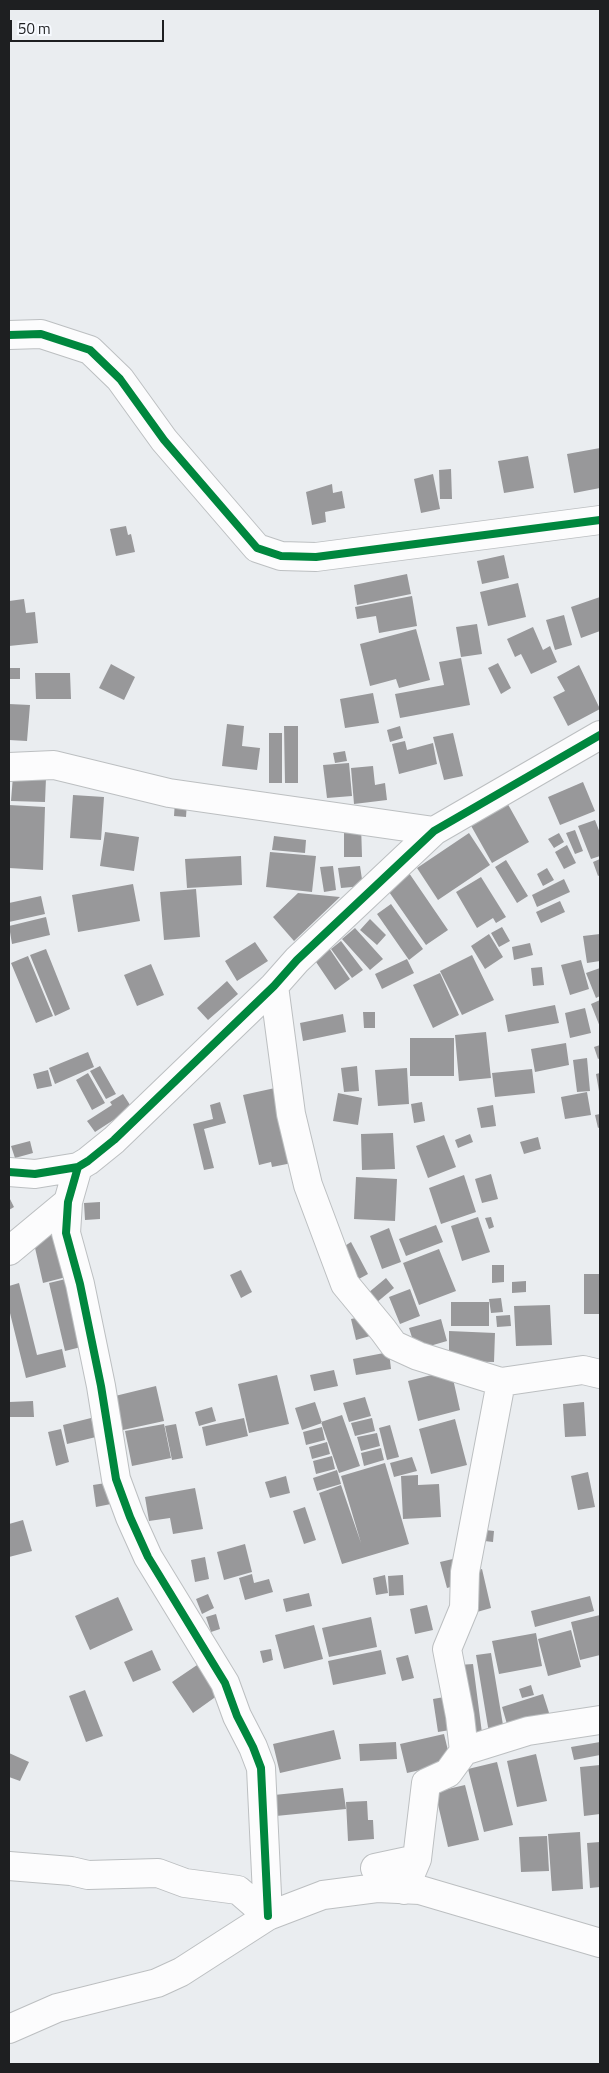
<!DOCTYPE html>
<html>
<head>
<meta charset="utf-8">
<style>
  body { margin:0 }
  #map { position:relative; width:609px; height:2073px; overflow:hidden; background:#eaedf0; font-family:"Titillium Web",sans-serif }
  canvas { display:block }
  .frame { position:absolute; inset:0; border:10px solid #1e1f21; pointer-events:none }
  .scale { position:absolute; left:10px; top:20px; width:154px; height:22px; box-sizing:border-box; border:2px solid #1e1f21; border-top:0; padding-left:6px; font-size:15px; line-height:18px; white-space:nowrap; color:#1e1f21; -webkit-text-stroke:4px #f7faff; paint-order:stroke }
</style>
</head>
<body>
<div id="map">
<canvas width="609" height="2073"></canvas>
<div class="frame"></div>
<div class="scale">50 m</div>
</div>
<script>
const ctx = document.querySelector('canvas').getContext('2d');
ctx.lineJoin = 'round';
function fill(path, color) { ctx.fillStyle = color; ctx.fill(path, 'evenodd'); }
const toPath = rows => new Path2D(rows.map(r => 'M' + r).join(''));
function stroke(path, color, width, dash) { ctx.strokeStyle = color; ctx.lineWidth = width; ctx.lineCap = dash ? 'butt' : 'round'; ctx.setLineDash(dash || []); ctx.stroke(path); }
const building = toPath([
  [600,448,600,488,574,493,567,454],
  [528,456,534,488,504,493,498,461],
  [451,469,452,499,440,499,439,470],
  [433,474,440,509,421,513,414,479],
  [332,484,333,493,342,491,345,508,325,512,326,522,312,525,306,492],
  [126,526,128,535,131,534,135,552,116,556,110,529],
  [504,555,509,578,482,584,477,561],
  [407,574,411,594,357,605,354,585],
  [518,583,526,617,488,626,480,592],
  [412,596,417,626,379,633,376,616,357,619,355,607],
  [600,597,600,631,581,638,571,607],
  [24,599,26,613,35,612,38,643,9,646,9,601],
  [564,615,572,645,555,650,546,620],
  [477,624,482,654,461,657,456,627],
  [533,627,543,650,550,646,557,662,531,674,521,654,515,657,507,639],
  [416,629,430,680,399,688,396,679,370,686,360,644],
  [461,658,470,705,400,718,395,694,444,685,439,662],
  [498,663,511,688,501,694,488,668],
  [111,664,135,677,124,700,99,688],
  [579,665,600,709,568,726,553,697,565,691,557,677],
  [9,668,20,668,20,679,9,679],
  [35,673,70,673,71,699,36,699],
  [373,693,379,723,345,728,340,699],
  [9,704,30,705,27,741,9,740],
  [227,724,244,726,242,746,260,748,257,770,222,766],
  [284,726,298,726,298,783,285,783],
  [400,726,403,738,390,742,387,730],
  [269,733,282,733,282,783,269,783],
  [453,733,463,776,444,780,433,737],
  [405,741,407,750,433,743,437,764,399,774,392,744],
  [345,751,347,761,335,763,333,753],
  [349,763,352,796,327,798,323,765],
  [373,766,375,785,385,783,387,800,354,804,351,768],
  [13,776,46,778,45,802,11,801],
  [583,782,595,811,560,825,548,797],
  [73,795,104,797,101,840,70,838],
  [505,799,529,842,492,863,465,815],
  [175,801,187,802,186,817,174,816],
  [9,805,45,807,43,870,9,868],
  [595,820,600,833,600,856,591,859,578,826],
  [344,824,361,824,362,857,344,857],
  [575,830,583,851,575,854,566,833],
  [105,832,139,837,134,871,100,866],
  [469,833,490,865,438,900,417,868],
  [559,833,564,842,554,848,548,839],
  [274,836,306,840,305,853,272,850],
  [567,845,576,863,564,869,555,852],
  [270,852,316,856,312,892,266,887],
  [241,856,242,885,187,888,185,859],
  [600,859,600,875,598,876,593,862],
  [506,860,528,896,517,903,495,867],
  [333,866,336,890,324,892,320,867],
  [360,866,363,886,341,888,338,868],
  [547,868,554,880,543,886,537,874],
  [409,873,448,930,426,945,387,889],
  [481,877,506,917,496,923,493,918,477,928,456,892],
  [564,879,570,892,537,907,532,895],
  [133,884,140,921,78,932,72,895],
  [196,889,200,937,164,940,160,892],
  [298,893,340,897,294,941,273,917],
  [41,896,45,914,9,922,9,903],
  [560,901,565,912,541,923,536,912],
  [391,904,423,949,409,960,377,914],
  [46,917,50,935,12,944,9,926],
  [370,919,386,935,377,945,360,930],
  [502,927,510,941,499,947,491,933],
  [355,928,383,959,370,970,342,939],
  [489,934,503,957,485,969,471,946],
  [600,934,600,961,587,963,583,936],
  [341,941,363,970,352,978,331,949],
  [255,942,268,961,237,981,225,961],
  [530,943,533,955,514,960,512,947],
  [329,948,350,979,335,990,314,959],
  [46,949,70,1009,55,1016,30,955],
  [472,955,494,1000,462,1015,440,971],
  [28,956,53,1016,36,1023,11,963],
  [407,959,414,973,382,989,375,974],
  [581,960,589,989,570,995,561,965],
  [151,964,164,995,137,1006,124,975],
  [542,967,544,985,533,986,531,968],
  [600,968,600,996,596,998,586,973],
  [440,973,459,1015,433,1028,413,985],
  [227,981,238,994,208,1020,197,1008],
  [600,1000,600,1027,591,1004],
  [555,1005,559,1023,508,1032,505,1015],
  [585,1008,591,1033,570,1038,565,1013],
  [363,1012,375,1012,375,1028,364,1028],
  [343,1014,346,1032,303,1041,300,1023],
  [486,1032,491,1078,459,1081,455,1035],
  [410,1038,454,1038,454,1076,410,1076],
  [566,1043,569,1065,535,1072,531,1049],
  [600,1045,600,1058,598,1059,594,1047],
  [88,1052,94,1067,55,1084,49,1068],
  [587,1058,590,1091,577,1092,573,1060],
  [100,1066,116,1094,106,1099,90,1071],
  [357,1066,359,1091,344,1092,341,1068],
  [407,1068,409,1104,378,1106,375,1070],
  [532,1069,535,1093,495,1097,492,1073],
  [48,1070,52,1086,37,1089,33,1074],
  [88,1073,105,1103,92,1110,76,1080],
  [600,1073,600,1091,599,1091,596,1074],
  [275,1088,292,1163,272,1167,271,1162,259,1165,243,1095],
  [587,1092,591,1115,565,1119,561,1097],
  [338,1093,362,1098,358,1125,333,1121],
  [123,1094,132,1108,95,1132,87,1121,112,1105,110,1102],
  [220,1102,226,1123,204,1129,214,1168,204,1170,193,1124,213,1119,210,1105],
  [422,1102,425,1121,414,1123,411,1104],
  [493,1105,496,1126,481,1128,477,1108],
  [600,1114,600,1127,598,1128,595,1115],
  [393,1133,395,1169,362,1170,361,1134],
  [470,1134,473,1142,458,1148,455,1140],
  [444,1135,456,1167,428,1178,416,1146],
  [538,1137,541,1149,524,1154,520,1142],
  [30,1141,33,1153,15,1158,11,1146],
  [491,1174,498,1199,482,1203,475,1179],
  [464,1175,476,1212,441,1224,429,1188],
  [356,1177,397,1179,395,1221,354,1219],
  [9,1197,14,1207,9,1210],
  [100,1202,100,1219,85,1220,84,1203],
  [478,1217,490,1252,462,1261,451,1226],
  [491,1217,494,1227,489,1229,485,1218],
  [436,1225,443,1242,406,1256,399,1239],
  [389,1228,401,1262,382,1269,370,1236],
  [64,1232,74,1275,43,1283,33,1239],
  [351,1242,368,1274,357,1280,340,1249],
  [439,1249,456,1291,419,1305,403,1263],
  [492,1265,504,1265,504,1282,492,1283],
  [241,1270,252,1292,241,1298,230,1275],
  [584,1274,600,1274,600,1314,584,1314],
  [74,1277,89,1345,65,1351,49,1283],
  [386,1278,394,1288,376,1303,368,1293],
  [526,1281,526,1292,512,1293,512,1282],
  [19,1283,37,1355,62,1349,66,1367,26,1378,9,1309,9,1286],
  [410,1289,420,1316,400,1324,389,1297],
  [501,1298,503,1312,491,1313,489,1299],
  [451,1302,489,1302,489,1326,451,1326],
  [550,1305,552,1345,516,1346,514,1306],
  [510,1315,511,1326,497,1327,496,1316],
  [365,1316,370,1336,356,1340,351,1319],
  [441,1319,447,1341,416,1350,409,1328],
  [449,1331,495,1333,494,1362,449,1361],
  [389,1352,391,1369,356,1375,353,1359],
  [334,1370,338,1386,314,1391,310,1375],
  [451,1370,460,1410,418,1421,408,1381],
  [277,1375,289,1424,249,1433,238,1384],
  [156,1386,164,1421,123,1430,115,1396],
  [365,1397,371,1416,349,1422,343,1403],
  [33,1401,34,1417,9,1417,9,1402],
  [315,1402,322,1423,302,1430,295,1408],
  [584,1402,586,1436,565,1437,563,1404],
  [212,1407,216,1421,199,1426,195,1412],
  [342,1415,360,1466,339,1473,321,1422],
  [91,1418,96,1437,67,1444,63,1425],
  [244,1418,248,1436,206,1446,202,1427],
  [372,1418,375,1431,355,1436,351,1423],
  [455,1419,467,1465,431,1474,419,1429],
  [164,1424,171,1458,132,1466,125,1431],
  [176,1424,183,1458,172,1460,165,1426],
  [390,1425,399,1457,387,1460,379,1428],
  [322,1427,325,1440,306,1445,303,1432],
  [61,1429,69,1462,56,1466,48,1432],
  [377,1433,380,1446,361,1451,357,1437],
  [327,1442,330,1454,312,1459,309,1447],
  [381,1448,384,1460,364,1466,361,1453],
  [332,1456,335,1469,316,1474,313,1461],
  [412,1457,417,1471,394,1477,390,1463],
  [385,1463,409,1544,342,1564,319,1493,341,1485,361,1543,341,1476],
  [337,1470,341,1484,317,1491,313,1478],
  [588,1472,595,1507,578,1510,571,1476],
  [418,1475,418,1485,439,1484,441,1517,403,1519,401,1476],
  [286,1476,290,1493,270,1498,265,1482],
  [112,1482,116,1503,96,1507,93,1485],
  [195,1488,203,1529,173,1534,170,1518,149,1521,145,1497],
  [305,1507,316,1540,304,1544,293,1511],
  [23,1520,32,1551,9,1557,9,1524],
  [477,1529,494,1531,493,1542,476,1540],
  [245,1544,252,1572,224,1580,217,1552],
  [205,1557,209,1579,195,1582,191,1560],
  [457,1558,464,1583,447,1588,440,1562],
  [482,1569,491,1608,477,1612,468,1573],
  [252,1574,254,1583,269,1579,273,1592,245,1600,239,1578],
  [385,1575,388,1593,376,1595,373,1578],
  [403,1575,404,1595,389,1596,388,1576],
  [309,1593,312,1606,286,1612,283,1599],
  [208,1594,214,1608,202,1614,196,1599],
  [590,1596,594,1611,535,1627,531,1611],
  [118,1597,133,1630,90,1650,75,1616],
  [427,1605,433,1630,415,1634,410,1609],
  [216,1614,220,1629,211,1632,206,1617],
  [600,1615,600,1655,580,1660,571,1622],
  [371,1617,377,1647,329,1657,322,1628],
  [314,1625,323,1659,284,1669,275,1635],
  [571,1630,581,1667,548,1676,538,1639],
  [536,1633,542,1666,499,1674,492,1641],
  [271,1649,273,1660,263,1663,260,1651],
  [152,1650,161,1670,133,1682,124,1662],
  [381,1650,386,1674,333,1685,328,1661],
  [491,1653,504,1731,489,1733,476,1655],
  [408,1655,414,1678,402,1681,396,1658],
  [200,1663,221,1693,193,1713,172,1682],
  [473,1664,482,1733,468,1735,459,1665],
  [531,1685,534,1695,522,1698,519,1689],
  [85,1690,103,1736,86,1742,69,1696],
  [543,1694,551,1719,509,1731,502,1707],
  [450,1696,456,1729,438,1732,433,1699],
  [334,1730,341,1759,280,1773,273,1744],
  [444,1734,451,1763,407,1773,400,1744],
  [396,1742,397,1759,360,1761,359,1744],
  [600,1742,600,1755,574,1760,571,1747],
  [9,1753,29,1762,20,1781,9,1777],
  [536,1754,547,1801,517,1807,507,1761],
  [497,1762,513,1825,484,1832,468,1769],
  [600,1765,600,1814,584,1816,580,1767],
  [465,1785,479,1840,448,1847,435,1792],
  [343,1788,346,1809,276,1816,274,1795],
  [367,1801,368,1820,373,1820,374,1839,348,1841,346,1802],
  [580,1832,583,1889,552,1891,548,1834],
  [547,1836,549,1871,521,1872,519,1837],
  [600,1842,600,1887,590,1888,587,1843]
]);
const minor = toPath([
  [9,335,41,334,90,350,120,379,164,440,257,548,281,556,316,557,600,520],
  [9,767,54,765,169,793,434,831],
  [274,986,291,1114,308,1185,345,1284,383,1330,394,1345,418,1356,501,1382,583,1370,600,1374],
  [78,1167,68,1202,66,1233,80,1284,101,1386,116,1479,130,1517,148,1557,225,1683,237,1716,253,1747,261,1768,268,1916],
  [9,1172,35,1174,78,1167,88,1161,114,1140,274,986,297,960,434,831,600,735],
  [9,1251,68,1202],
  [464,1751,528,1731,600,1720],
  [9,1866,71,1871,88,1875,158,1873,185,1883,238,1890,268,1916],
  [375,1868,417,1859],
  [404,1890,417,1859,426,1783,448,1773,464,1751,460,1716,447,1649,464,1608,465,1572,501,1382],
  [9,2029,57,2008,157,1983,181,1972,268,1916,323,1895,377,1888,420,1890,600,1943]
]);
const cycleway = toPath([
  [9,335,41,334,90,350,120,379,164,440,257,548,281,556,316,557,600,520],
  [78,1167,68,1202,66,1233,80,1284,101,1386,116,1479,130,1517,148,1557,225,1683,237,1716,253,1747,261,1768,268,1916],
  [9,1172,35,1174,78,1167,88,1161,114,1140,274,986,297,960,434,831,600,735]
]);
fill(building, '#98989a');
stroke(minor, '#bcbfc1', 30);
stroke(minor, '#fcfcfd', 28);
stroke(cycleway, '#00873e', 8);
</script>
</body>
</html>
